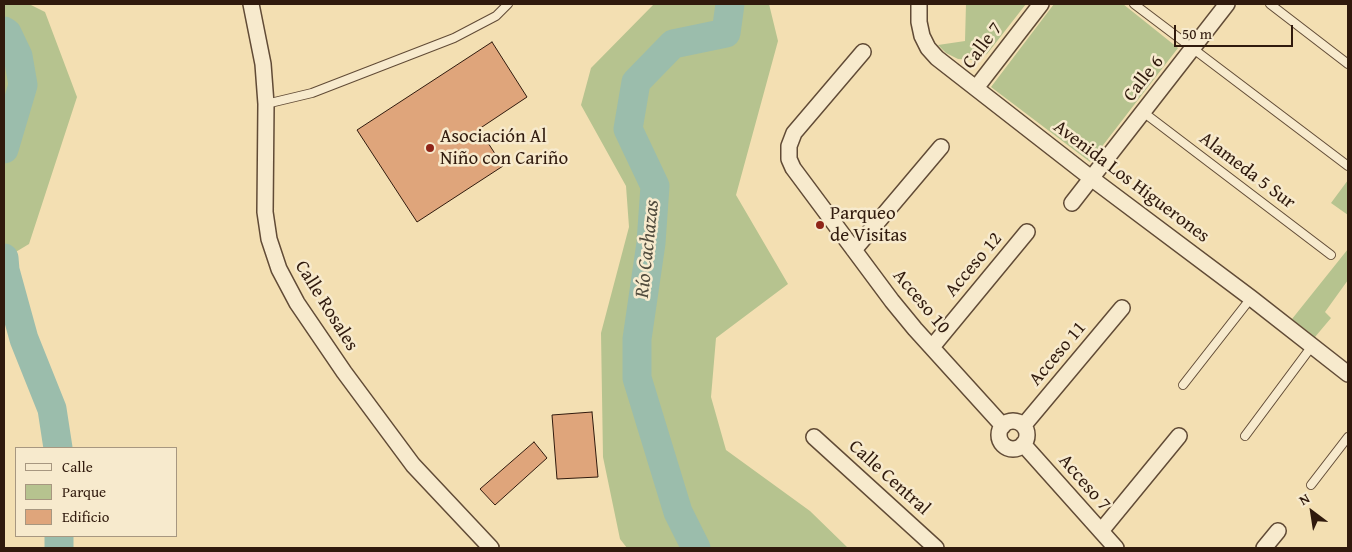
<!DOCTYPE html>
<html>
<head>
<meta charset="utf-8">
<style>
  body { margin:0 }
  #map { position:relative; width:1352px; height:552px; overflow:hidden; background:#f3dfb2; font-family:"Gentium Book Plus",serif }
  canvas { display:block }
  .frame { position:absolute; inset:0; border:5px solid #301a0d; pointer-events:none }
  .legend { position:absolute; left:15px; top:447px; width:162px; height:90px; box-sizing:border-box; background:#f7eacd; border:1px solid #a79780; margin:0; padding:6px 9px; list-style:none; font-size:15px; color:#301a0d }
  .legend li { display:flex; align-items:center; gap:10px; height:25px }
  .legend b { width:25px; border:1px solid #a79780 }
  .north { position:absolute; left:1287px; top:487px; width:50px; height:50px; -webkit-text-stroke:4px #f7eacd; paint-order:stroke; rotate:329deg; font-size:14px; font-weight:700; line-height:20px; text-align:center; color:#301a0d }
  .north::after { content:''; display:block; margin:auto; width:18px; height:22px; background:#301a0d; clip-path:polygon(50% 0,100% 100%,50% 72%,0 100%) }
  .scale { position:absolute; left:1174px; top:25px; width:119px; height:22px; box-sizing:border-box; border:2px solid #301a0d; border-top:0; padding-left:6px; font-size:15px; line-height:18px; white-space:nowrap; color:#301a0d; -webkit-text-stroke:4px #f7eacd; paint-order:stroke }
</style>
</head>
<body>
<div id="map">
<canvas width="1352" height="552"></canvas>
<div class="frame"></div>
<ul class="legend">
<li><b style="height:6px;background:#f7eacd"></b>Calle</li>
<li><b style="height:14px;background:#b6c38f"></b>Parque</li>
<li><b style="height:14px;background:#dfa57b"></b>Edificio</li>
</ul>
<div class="north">N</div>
<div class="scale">50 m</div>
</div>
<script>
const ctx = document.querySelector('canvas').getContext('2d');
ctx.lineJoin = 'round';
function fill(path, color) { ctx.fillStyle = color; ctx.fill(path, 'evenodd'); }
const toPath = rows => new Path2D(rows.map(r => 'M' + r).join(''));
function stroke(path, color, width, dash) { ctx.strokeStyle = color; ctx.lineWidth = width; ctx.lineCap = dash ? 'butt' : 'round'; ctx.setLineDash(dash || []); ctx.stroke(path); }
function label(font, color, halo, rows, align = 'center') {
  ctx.font = font + ' "Gentium Book Plus",serif'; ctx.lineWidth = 5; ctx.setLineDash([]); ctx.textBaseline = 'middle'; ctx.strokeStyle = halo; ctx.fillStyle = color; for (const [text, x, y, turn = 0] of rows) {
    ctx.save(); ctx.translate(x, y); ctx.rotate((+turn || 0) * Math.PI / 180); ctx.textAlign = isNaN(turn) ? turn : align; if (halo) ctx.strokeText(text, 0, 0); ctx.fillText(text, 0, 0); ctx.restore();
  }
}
const green = toPath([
  [4,4,29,4,45,12,77,97,29,244,4,259],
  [654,4,769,4,778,41,736,195,788,284,716,338,711,397,726,450,810,511,848,548,627,548,620,539,603,457,601,333,629,227,626,186,581,105,591,68],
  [966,4,1026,4,987,54,973,60,958,59,946,53,938,45,965,41],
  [1054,4,1123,4,1178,48,1090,162,991,87],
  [1348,180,1348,215,1331,203],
  [1348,249,1348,280,1325,312,1331,318,1315,337,1292,319]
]);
const river = toPath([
  [4,31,7,33,18,56,23,85,4,149],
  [4,258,5,270,24,339,52,409,58,448],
  [59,536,59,548],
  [696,548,678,512,637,378,637,339,651,243,655,186,628,129,636,82,673,44,726,33,730,4]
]);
const building = toPath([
  [492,42,527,97,479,129,503,166,417,222,357,130,492,42],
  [592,412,598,477,557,479,552,415,592,412],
  [534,442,547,458,495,505,480,489,534,442]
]);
const lane = toPath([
  [1134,4,1348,166],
  [1270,4,1348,64],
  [266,104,312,93,454,38,496,16,508,4],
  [1143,112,1331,255],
  [1183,385,1251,298],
  [1245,436,1312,346],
  [1311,485,1348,437]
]);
const street = toPath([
  [251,4,263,64,266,104,265,212,269,239,279,269,297,303,344,372,413,465,491,548],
  [919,4,919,22,922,36,928,48,937,58,1091,178,1251,298,1348,374],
  [863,52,794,133,789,146,789,159,793,168,892,301,915,329,1003,426],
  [976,88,1041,4],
  [1072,203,1227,4],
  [854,250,941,147],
  [932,347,1027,232],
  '999 435a14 14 0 1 1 28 0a14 14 0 1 1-28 0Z',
  [1024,425,1122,308],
  [814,437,936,548],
  [1023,444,1116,548],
  [1101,531,1179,436],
  [1264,548,1278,531]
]);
const markers = [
  [430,148,5,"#8f2418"],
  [820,225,5,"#8f2418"]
];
const streetNames = [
  ["Calle 7",983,46,-53],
  ["Calle 6",1144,79,-52],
  ["Alameda 5 Sur",1247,171,37],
  ["Avenida Los Higuerones",1131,182,37],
  ["Acceso 12",974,265,-50],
  ["Acceso 10",921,302,50],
  ["Calle Rosales",326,306,58],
  ["Acceso 11",1058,354,-50],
  ["Calle Central",889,478,42],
  ["Acceso 7",1084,483,49]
];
const poiNames = [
  ["Asociación Al",440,137],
  ["Niño con Cariño",440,159],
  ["Parqueo",830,214],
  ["de Visitas",830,236]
];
const waterNames = [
  ["Río Cachazas",648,249,-84]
];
fill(green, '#b6c38f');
stroke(river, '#9bbdac', 29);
fill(building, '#dfa57b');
stroke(building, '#301a0d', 1);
stroke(lane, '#614b36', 10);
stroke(street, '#614b36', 18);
stroke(lane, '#f7eacd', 8);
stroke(street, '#f7eacd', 15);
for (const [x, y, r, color] of markers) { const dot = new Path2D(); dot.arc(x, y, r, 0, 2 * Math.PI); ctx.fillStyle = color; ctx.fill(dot); stroke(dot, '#f7eacd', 2); }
label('19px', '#301a0d', '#f7eacd', streetNames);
label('19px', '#301a0d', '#f7eacd', poiNames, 'left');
label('italic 20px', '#504b3d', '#f7eacd', waterNames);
</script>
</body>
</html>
